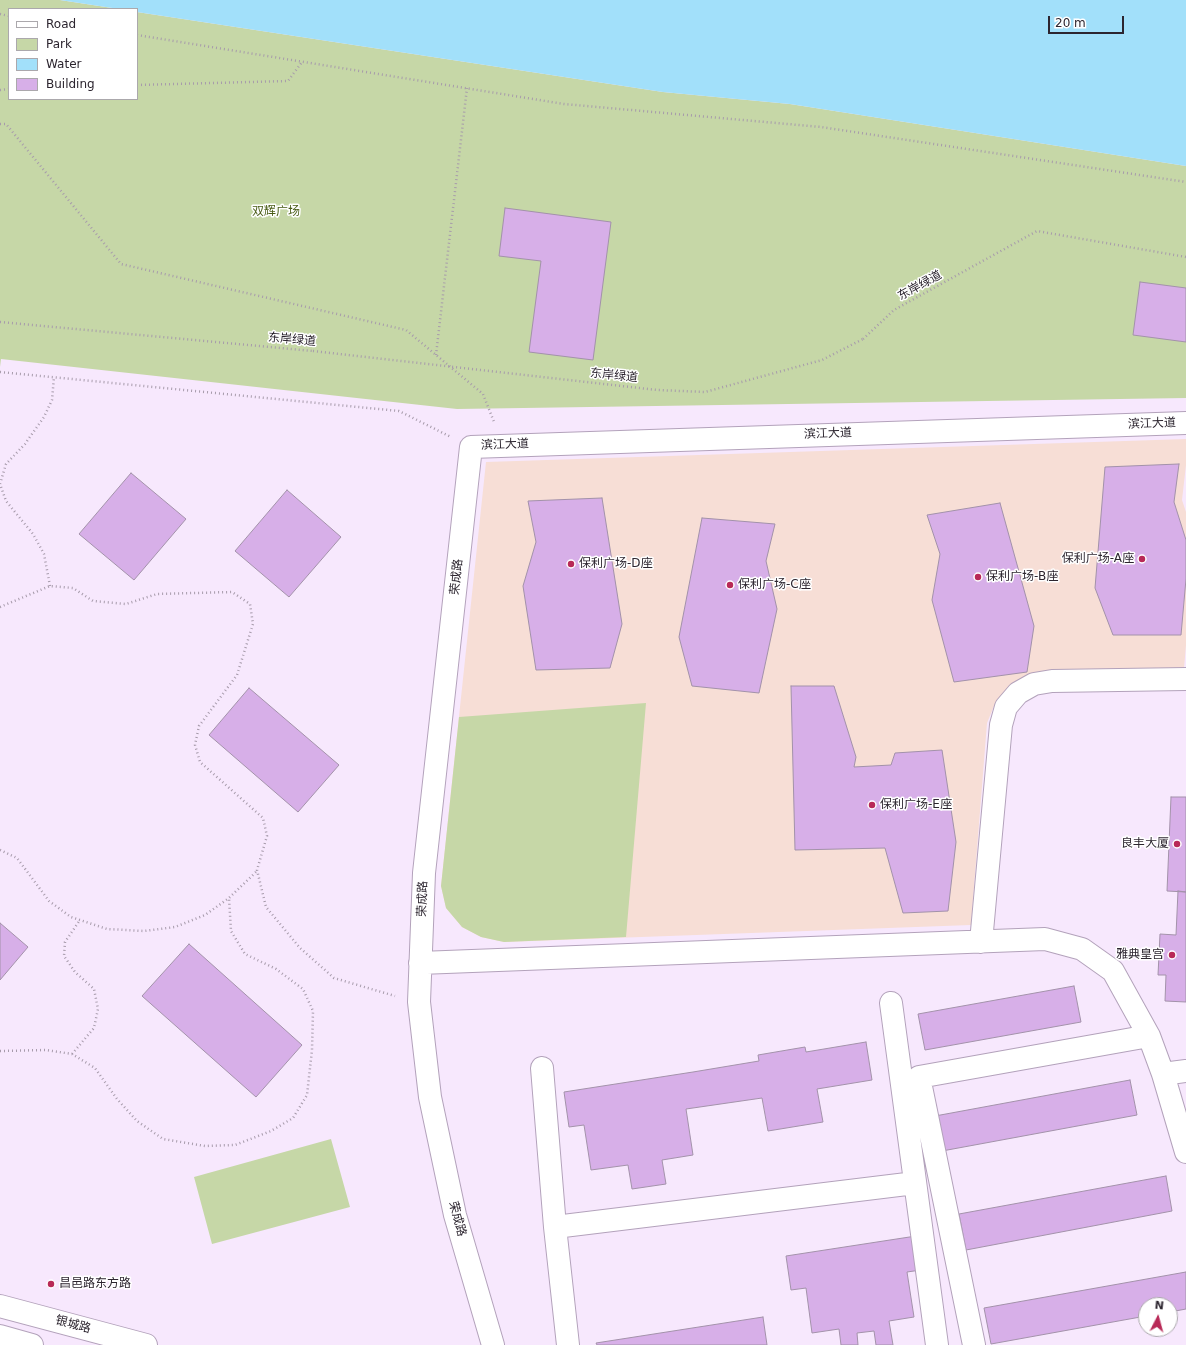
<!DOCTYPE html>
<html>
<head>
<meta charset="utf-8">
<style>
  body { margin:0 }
  #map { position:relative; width:1186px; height:1345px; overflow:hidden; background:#f7e8fd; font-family:"DejaVu Sans",sans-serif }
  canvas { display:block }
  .legend { position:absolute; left:8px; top:8px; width:130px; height:92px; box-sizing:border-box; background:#fff; border:1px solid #aba8ac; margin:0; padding:5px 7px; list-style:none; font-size:12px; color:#2c252f }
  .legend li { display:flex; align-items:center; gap:8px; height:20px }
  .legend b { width:20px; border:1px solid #aba8ac }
  .north { position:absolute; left:1138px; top:1297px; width:40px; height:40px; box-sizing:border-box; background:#fff; border:1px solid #aba8ac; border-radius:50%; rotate:6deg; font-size:11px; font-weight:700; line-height:16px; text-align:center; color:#2c252f }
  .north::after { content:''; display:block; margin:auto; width:14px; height:18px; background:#b82957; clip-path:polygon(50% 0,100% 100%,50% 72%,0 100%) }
  .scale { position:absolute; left:1048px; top:16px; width:76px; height:18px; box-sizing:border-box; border:2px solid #2c252f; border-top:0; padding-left:5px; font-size:12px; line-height:14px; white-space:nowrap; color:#2c252f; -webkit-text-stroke:3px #fff; paint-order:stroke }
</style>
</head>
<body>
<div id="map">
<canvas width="1186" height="1345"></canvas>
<ul class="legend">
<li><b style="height:5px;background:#fff"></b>Road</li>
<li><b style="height:11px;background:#c6d7a7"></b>Park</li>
<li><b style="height:11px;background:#a2e0fa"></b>Water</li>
<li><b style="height:11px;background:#d7afe8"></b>Building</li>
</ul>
<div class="north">N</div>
<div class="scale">20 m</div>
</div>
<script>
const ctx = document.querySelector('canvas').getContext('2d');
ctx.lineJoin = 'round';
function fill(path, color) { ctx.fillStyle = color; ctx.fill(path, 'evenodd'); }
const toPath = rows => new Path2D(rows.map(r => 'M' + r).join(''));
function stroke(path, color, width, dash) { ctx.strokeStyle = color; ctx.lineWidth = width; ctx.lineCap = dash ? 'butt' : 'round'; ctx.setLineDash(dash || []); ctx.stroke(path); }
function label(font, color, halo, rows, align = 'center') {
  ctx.font = font + ' "DejaVu Sans","Noto Sans SC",sans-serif'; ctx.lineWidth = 3; ctx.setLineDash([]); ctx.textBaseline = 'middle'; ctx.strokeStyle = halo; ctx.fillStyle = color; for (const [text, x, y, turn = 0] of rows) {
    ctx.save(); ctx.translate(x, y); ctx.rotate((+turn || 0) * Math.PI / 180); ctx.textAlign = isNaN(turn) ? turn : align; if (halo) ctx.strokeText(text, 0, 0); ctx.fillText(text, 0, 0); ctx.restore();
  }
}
const commercial = toPath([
  [1186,439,1186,465,1182,500,1186,512,1186,645,1184,668,1041,671,1020,679,1005,692,994,706,987,723,971,925,504,942,481,937,462,927,446,908,441,886,486,462]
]);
const green = toPath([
  [0,0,60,0,119,9,9,9,9,99,137,99,137,12,663,92,790,104,1186,166,1186,398,457,409,1,359,0,367],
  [646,703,626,937,504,942,481,937,462,927,446,908,441,886,459,717],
  [331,1139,350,1207,212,1244,194,1177]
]);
const water = toPath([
  [60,0,1186,0,1186,166,790,104,663,92,137,12,137,9,119,9]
]);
const building = toPath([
  [505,208,611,222,593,360,529,352,541,261,499,256,505,208],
  [1140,282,1186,288,1186,342,1133,335,1140,282],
  [1179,464,1174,502,1186,540,1186,579,1181,635,1113,635,1095,588,1105,467,1179,464],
  [131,473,186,519,134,580,79,534,131,473],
  [287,490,341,537,289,597,235,551,287,490],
  [602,498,622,624,610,668,536,670,523,586,536,542,528,501,602,498],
  [1000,503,1034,626,1027,672,954,682,932,600,940,554,927,515,1000,503],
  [702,518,775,524,766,561,777,609,759,693,692,686,679,637,702,518],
  [791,686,834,686,856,757,854,767,891,765,895,753,942,750,956,842,948,911,903,913,885,848,795,850,791,686],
  [249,688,339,765,298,812,209,735,249,688],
  [1171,797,1186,797,1186,892,1167,891,1171,797],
  [1178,891,1186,892,1186,1002,1165,1001,1166,975,1158,975,1160,934,1176,935,1178,891],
  [0,923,28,947,0,980,0,923],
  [189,944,302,1045,256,1097,142,996,189,944],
  [1074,986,1081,1022,925,1050,918,1014,1074,986],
  [866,1042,872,1080,817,1089,823,1122,768,1131,762,1098,686,1109,693,1155,662,1160,666,1184,632,1189,628,1165,591,1170,584,1125,569,1127,564,1092,693,1072,759,1061,758,1055,805,1047,806,1052,866,1042],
  [1130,1080,1137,1115,942,1151,935,1116,1130,1080],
  [1166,1176,1172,1211,966,1250,959,1214,1166,1176],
  [916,1236,921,1270,907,1272,914,1317,889,1321,893,1345,876,1345,874,1331,857,1333,858,1345,841,1345,839,1329,812,1333,806,1288,791,1290,786,1256,916,1236],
  [1186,1272,1186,1309,1170,1312,1170,1305,1146,1305,1146,1316,991,1344,984,1308,1186,1272],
  [763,1317,767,1345,597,1345,596,1343,763,1317]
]);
const path = toPath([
  [0,14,9,16],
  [137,35,564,104,821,127,1186,182],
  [137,85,288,81,302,62],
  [0,90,9,89],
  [0,124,6,124,121,264,406,330,483,394,494,422],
  [0,322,313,351],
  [863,339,894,310,1037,231,1186,257],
  [436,355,467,88],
  [0,372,399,411,451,437],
  [50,586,44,554,33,534,6,501,0,484,6,464,25,444,44,417,52,400,54,377],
  [0,607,50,586,73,588,93,601,126,604,157,594,232,592,250,604,253,624,237,675,199,726,195,745,200,762,263,818,267,836,257,870,266,907,300,948,334,978,395,996],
  [0,850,17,858,49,901,71,917,107,929,144,931,175,927,205,915,229,898,257,871],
  [0,1051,46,1050,72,1054,95,1068,117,1099,137,1121,163,1139,205,1146,235,1145,271,1131,293,1118,307,1095,312,1050,313,1011,303,989,276,969,245,954,231,931,229,898],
  [72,1054,94,1028,98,1009,94,989,75,972,64,956,65,942,80,920]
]);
const minor = toPath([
  [981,942,1001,725,1006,707,1018,693,1034,684,1052,681,1186,679],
  [420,963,1045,939,1082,949,1113,971,1149,1036,1163,1074,1186,1152],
  [891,1003,937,1345],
  [542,1068,555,1227],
  [1163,1074,1186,1071],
  [493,1345,455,1215,430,1097,419,1002,424,873,471,447,1186,423],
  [568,1345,555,1227,915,1183],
  [974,1345,919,1077,1149,1036]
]);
const major = toPath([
  [0,1306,146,1345],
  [0,1336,32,1345]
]);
const pathBridge = toPath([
  [313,351,657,390,705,392,822,360,863,339]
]);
const markers = [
  [1142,559,4,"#b82957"],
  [571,564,4,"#b82957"],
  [978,577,4,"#b82957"],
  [730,585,4,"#b82957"],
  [872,805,4,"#b82957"],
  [1177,844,4,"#b82957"],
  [1172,955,4,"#b82957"],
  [51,1284,4,"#b82957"]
];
const parkNames = [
  ["双辉广场",276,212]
];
const streetNames = [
  ["东岸绿道",920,286,-29],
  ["东岸绿道",292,340,5],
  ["东岸绿道",614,376,6],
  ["滨江大道",1152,424,-2],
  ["滨江大道",828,434,-2],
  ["滨江大道",505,445,-2],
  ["荣成路",457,577,-84],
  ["荣成路",423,899,-88],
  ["荣成路",457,1219,75],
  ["银城路",73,1325,15]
];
const poiNames = [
  ["保利广场-A座",1134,559,"right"],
  ["保利广场-D座",579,564],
  ["保利广场-B座",986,577],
  ["保利广场-C座",738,585],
  ["保利广场-E座",880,805],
  ["良丰大厦",1169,844,"right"],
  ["雅典皇宫",1164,955,"right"],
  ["昌邑路东方路",59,1284]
];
fill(commercial, '#f7ded6');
fill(green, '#c6d7a7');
fill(water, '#a2e0fa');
fill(building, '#d7afe8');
stroke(building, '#a392aa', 1);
stroke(minor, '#b3a2bb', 24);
stroke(major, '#b3a2bb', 24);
stroke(path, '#a79bab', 2.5, [1, 3]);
stroke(minor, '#fff', 22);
stroke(major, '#fff', 22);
stroke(pathBridge, '#a79bab', 2.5, [1, 3]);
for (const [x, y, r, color] of markers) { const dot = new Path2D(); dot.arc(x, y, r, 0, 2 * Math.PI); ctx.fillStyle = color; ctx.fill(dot); stroke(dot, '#fff', 1.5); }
label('12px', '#485b15', '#fff', parkNames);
label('12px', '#2c252f', '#fff', streetNames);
label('12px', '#2c252f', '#fff', poiNames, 'left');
</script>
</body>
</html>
